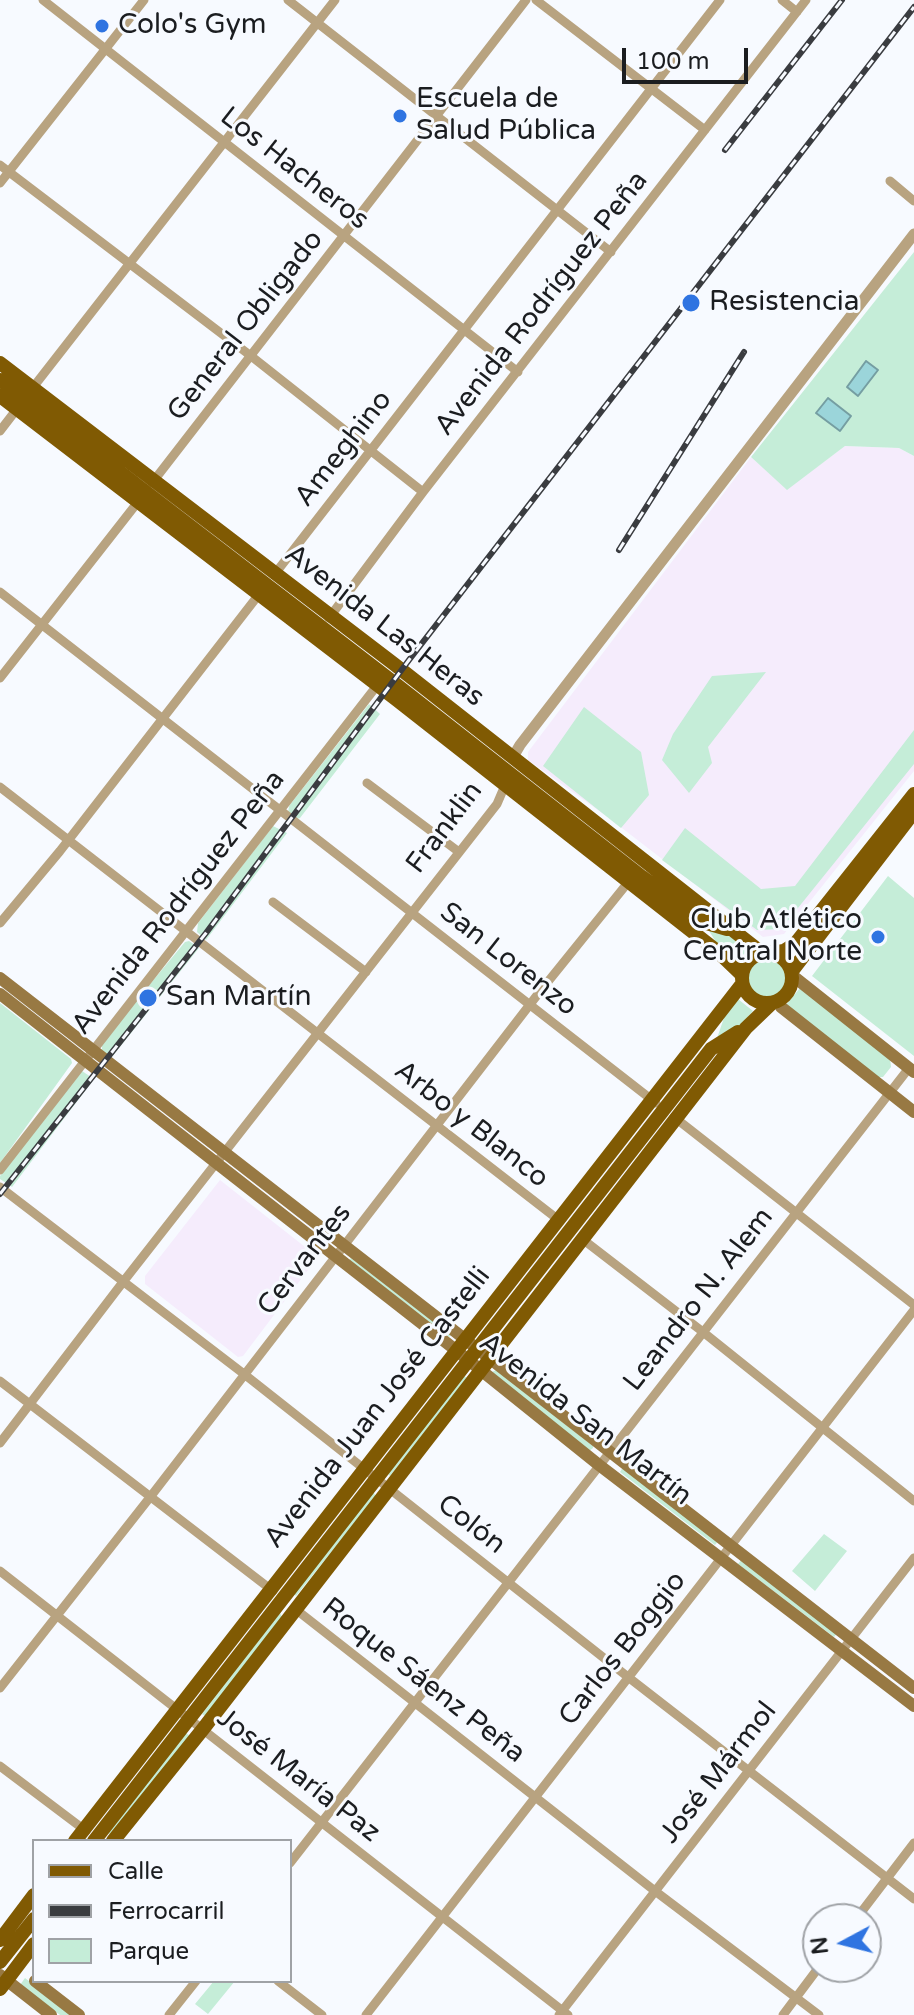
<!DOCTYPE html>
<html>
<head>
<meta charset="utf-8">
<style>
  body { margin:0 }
  #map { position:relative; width:914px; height:2015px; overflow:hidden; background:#f7faff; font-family:"Varela Round",sans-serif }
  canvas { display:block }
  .legend { position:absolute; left:32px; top:1839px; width:260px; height:144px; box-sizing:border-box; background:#f7faff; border:2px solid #9fa2a6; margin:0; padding:10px 14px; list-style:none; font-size:24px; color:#1b1d20 }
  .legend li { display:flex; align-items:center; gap:16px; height:40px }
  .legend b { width:40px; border:2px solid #9fa2a6 }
  .north { position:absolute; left:802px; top:1903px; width:80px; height:80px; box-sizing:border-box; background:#f7faff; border:2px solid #9fa2a6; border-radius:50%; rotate:263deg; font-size:22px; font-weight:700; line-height:32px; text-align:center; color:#1b1d20 }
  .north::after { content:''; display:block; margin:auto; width:28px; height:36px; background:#2f74e1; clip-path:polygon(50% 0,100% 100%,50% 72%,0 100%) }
  .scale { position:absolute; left:622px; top:48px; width:126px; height:36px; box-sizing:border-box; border:4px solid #1b1d20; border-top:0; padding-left:10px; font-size:24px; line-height:28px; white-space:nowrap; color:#1b1d20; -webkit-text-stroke:6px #f7faff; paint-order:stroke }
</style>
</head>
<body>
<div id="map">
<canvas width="914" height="2015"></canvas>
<ul class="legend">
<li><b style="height:10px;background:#805a03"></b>Calle</li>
<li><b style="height:10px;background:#3a3c40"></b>Ferrocarril</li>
<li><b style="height:22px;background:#c5edd8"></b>Parque</li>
</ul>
<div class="north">N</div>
<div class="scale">100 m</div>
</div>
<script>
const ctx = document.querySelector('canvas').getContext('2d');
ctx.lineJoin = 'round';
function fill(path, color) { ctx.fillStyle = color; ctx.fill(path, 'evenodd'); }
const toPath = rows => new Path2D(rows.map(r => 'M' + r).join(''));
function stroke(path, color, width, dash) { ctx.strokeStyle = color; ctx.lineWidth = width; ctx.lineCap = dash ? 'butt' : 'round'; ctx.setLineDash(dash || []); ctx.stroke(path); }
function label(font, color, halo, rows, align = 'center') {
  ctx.font = font + ' "Varela Round",sans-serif'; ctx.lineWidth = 6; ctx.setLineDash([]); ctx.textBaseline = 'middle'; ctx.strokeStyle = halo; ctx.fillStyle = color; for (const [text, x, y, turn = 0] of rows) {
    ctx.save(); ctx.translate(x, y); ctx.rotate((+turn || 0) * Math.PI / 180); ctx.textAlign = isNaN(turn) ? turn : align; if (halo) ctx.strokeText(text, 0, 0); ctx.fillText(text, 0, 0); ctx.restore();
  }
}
const education = toPath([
  [845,446,899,448,914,456,914,771,784,934,763,937,609,818,528,760,528,752,751,457,787,489],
  [220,1180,314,1254,314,1262,243,1356,238,1357,145,1284,145,1276]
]);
const green = toPath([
  [914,252,914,456,899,448,845,446,787,490,751,457],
  [766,672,708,747,712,763,689,793,662,760,673,734,712,676],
  [369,704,380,714,300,818,297,819,288,813,289,806],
  [584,707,641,752,649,795,621,828,543,766],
  [914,730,914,764,781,929,757,930,662,860,685,828,761,889,795,886],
  [273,826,287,833,206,940,197,932,198,923],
  [888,876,914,898,914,1056,812,976],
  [708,929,734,938,747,951,737,962,720,949],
  [189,941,199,948,111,1058,102,1051,102,1042,185,942],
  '746 978a22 22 0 1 1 44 0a22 22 0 1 1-44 0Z',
  [800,988,890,1057,891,1067,883,1077,876,1077,786,1005],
  [738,999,753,1011,740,1026,716,1041,725,1015],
  [0,1003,71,1059,72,1063,0,1163],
  [82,1071,94,1079,12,1187,0,1179,0,1176,77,1073],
  [351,1258,451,1335,449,1337,349,1260],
  [496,1370,593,1446,593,1448,589,1451,492,1372],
  [464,1376,467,1378,390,1476,388,1474],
  [623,1467,719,1540,715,1545,620,1472],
  [373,1492,376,1496,296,1596,294,1594],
  [824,1534,847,1551,815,1591,792,1571],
  [742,1559,838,1632,834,1637,738,1564],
  [280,1613,282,1617,205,1716,202,1714],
  [186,1733,190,1736,111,1835,108,1833],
  [25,1978,73,2015,60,2015,20,1985],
  [214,1981,235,1981,208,2014,195,2004]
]);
const water = toPath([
  [866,361,878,370,858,396,847,387,866,361],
  [828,398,851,416,840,431,816,413,828,398]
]);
const minor = toPath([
  [43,0,518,372],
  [288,0,611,252],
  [536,0,705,130],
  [782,0,797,12],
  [0,165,251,356,423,492],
  [890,181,914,201],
  [0,183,144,0],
  [31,390,335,0],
  [0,431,20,405],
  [152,483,526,0],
  [274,575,720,0],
  [0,592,656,1103],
  [329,618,423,492,806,0],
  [0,678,141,498],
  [367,783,459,852],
  [0,787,560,1221],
  [273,902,366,972],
  [0,923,60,851,260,593],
  [674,1117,914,1305],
  [0,1170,379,683],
  [0,1187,244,1374,628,1677,914,1899],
  [581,1238,703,1332,914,1501],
  [0,1381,273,1591],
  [0,1443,123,1282,497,804,506,783],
  [0,1571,568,2015],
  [294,1608,655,1891,819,2015],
  [0,1688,151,1496,538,994,630,880],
  [0,1766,86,1831],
  [290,1863,909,1068],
  [856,1919,914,1843],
  [278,1981,322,2015],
  [169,2015,196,1981],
  [366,2015,914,1310],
  [559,2015,914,1558],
  [783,2015,819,1967]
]);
const tertiary = toPath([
  [513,757,520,745,914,234]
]);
const secondary = toPath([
  [793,976,914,1072],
  [0,978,914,1688],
  [0,994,457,1351,599,1465,914,1706],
  [778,1002,781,1007,914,1112],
  [0,1975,51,2015],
  [35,1981,79,2015]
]);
const primary = toPath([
  [0,363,394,664,762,953],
  [0,380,393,682,642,877,703,922,727,929],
  [0,396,397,700,717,951,742,975],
  '742 978a25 25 0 1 1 50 0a25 25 0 1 1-50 0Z',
  [769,953,784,951,795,944,914,794],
  [792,971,914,812],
  [75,1841,742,984],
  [94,1841,711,1049,738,1032],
  [113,1841,203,1729,746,1028,771,1004],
  [0,1940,34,1895],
  [0,1962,34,1919],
  [0,1989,34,1944]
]);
const rail = toPath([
  [725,150,842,0],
  [619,550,744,352],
  [0,1194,206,933,409,660,914,7]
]);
const markers = [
  [102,26,8,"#2f74e1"],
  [400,116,8,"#2f74e1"],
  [691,303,10,"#2f74e1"],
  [878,937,8,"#2f74e1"],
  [148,998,10,"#2f74e1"]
];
const poiNames = [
  ["Colo's Gym",118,26],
  ["Escuela de",416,100],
  ["Salud Pública",416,132],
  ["Resistencia",709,303],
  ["Club Atlético",862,921,"right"],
  ["Central Norte",862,953,"right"],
  ["San Martín",166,998]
];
const streetNames = [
  ["Los Hacheros",294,169,38],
  ["Avenida Rodríguez Peña",542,304,-52],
  ["General Obligado",246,326,-52],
  ["Ameghino",344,449,-52],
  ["Avenida Las Heras",384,626,38],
  ["Franklin",445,828,-53],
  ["Avenida Rodríguez Peña",179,903,-52],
  ["San Lorenzo",508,960,38],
  ["Arbo y Blanco",471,1125,38],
  ["Cervantes",305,1260,-52],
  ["Leandro N. Alem",699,1300,-52],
  ["Avenida Juan José Castelli",378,1408,-52],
  ["Avenida San Martín",585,1420,38],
  ["Colón",471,1525,38],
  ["Carlos Boggio",623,1649,-52],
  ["Roque Sáenz Peña",423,1681,38],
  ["José Mármol",719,1773,-52],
  ["José María Paz",298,1776,38]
];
fill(education, '#f5ecfc');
fill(green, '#c5edd8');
fill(water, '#9bd5da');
stroke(water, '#759ea2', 2);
stroke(minor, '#b8a380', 9);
stroke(tertiary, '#b8a380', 11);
stroke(secondary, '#987943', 12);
stroke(primary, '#805a03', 14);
stroke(rail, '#3a3c40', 6);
stroke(rail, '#f7faff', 3, [9]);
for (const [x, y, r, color] of markers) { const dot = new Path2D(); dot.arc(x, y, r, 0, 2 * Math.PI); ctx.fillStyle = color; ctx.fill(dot); stroke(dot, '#f7faff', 3); }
label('28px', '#1b1d20', '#f7faff', poiNames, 'left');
label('28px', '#1b1d20', '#f7faff', streetNames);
</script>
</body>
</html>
